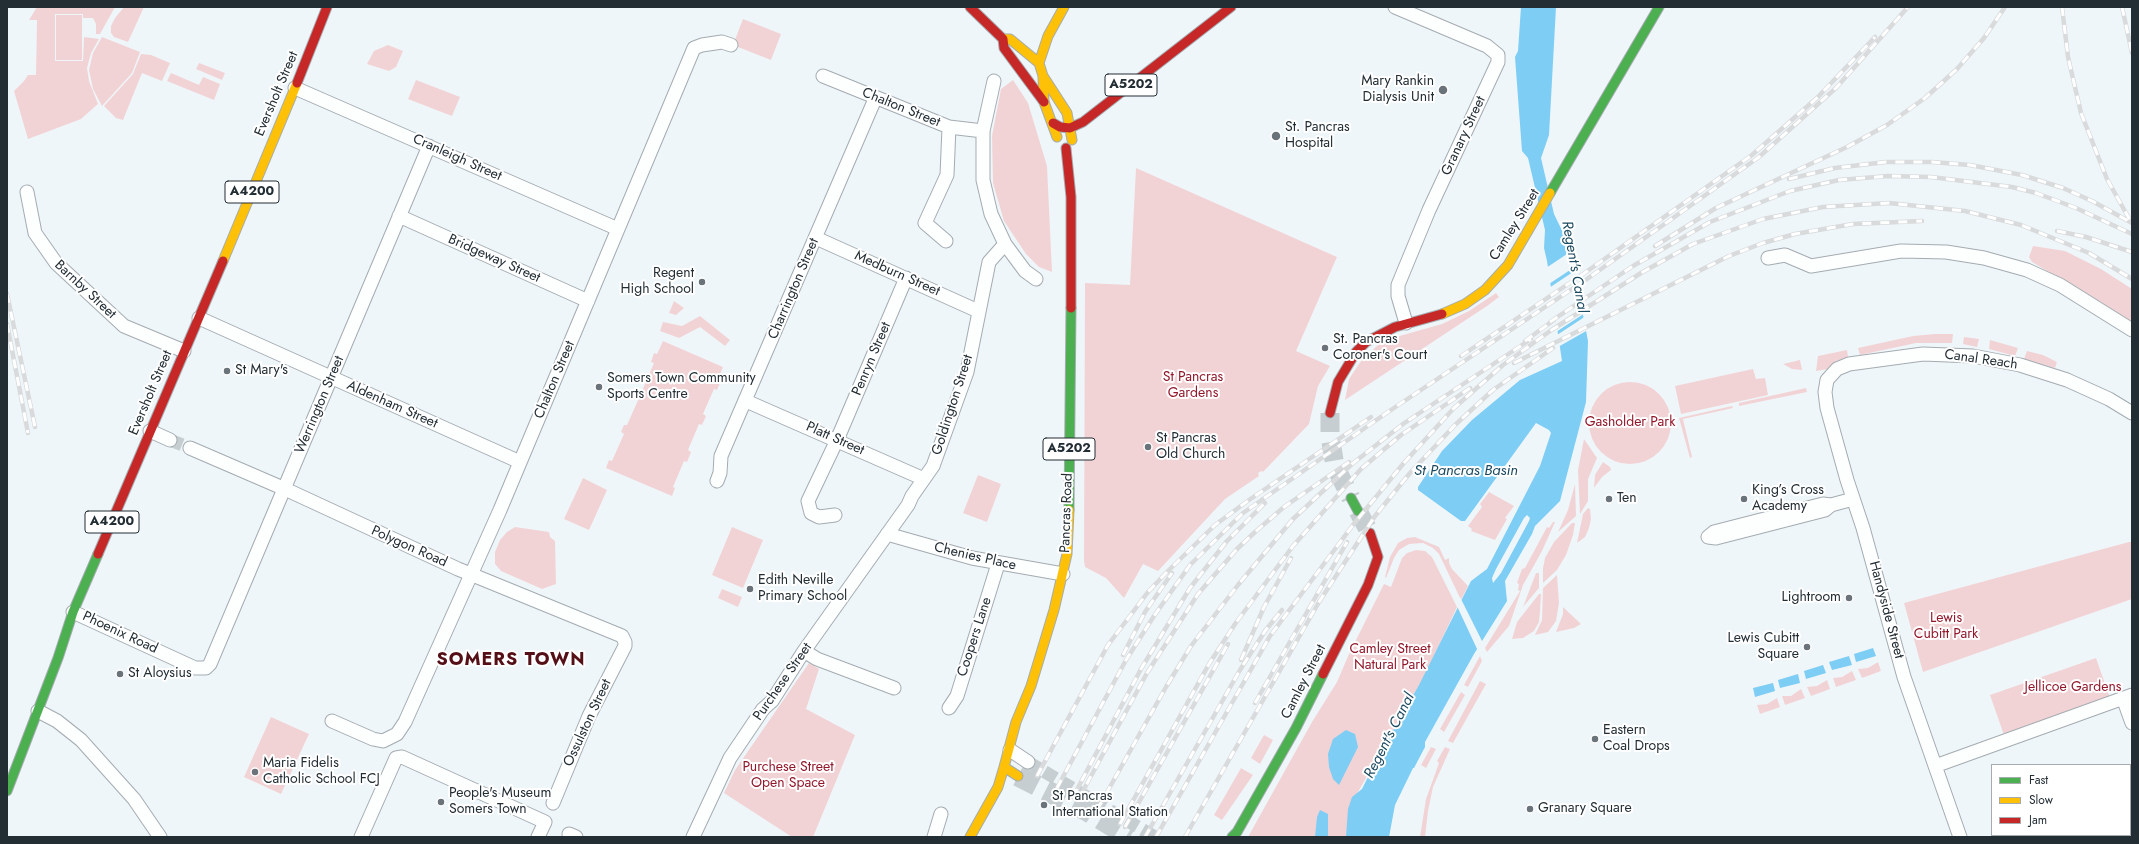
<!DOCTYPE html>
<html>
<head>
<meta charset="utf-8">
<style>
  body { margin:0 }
  #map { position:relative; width:2139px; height:844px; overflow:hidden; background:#eff6fa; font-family:Jost,sans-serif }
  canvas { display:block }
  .frame { position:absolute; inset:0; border:8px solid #222d34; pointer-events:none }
  .legend { position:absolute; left:1991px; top:764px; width:140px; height:72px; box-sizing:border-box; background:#fff; border:1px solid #a7abae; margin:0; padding:5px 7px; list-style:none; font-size:12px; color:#222d34 }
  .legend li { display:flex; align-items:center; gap:8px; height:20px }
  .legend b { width:20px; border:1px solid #a7abae }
</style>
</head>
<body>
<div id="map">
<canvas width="2139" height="844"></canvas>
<div class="frame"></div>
<ul class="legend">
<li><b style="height:5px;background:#4caf50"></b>Fast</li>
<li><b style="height:5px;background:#ffc107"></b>Slow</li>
<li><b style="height:5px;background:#c62828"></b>Jam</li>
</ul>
</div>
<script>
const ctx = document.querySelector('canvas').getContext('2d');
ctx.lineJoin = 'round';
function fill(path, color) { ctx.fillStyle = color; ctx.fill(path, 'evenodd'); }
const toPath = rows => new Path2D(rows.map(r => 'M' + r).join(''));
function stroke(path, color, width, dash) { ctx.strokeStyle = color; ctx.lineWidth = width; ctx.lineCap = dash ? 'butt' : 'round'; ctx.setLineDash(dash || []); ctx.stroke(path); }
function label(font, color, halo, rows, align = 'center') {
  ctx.font = font + ' Jost,sans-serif'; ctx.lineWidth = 4; ctx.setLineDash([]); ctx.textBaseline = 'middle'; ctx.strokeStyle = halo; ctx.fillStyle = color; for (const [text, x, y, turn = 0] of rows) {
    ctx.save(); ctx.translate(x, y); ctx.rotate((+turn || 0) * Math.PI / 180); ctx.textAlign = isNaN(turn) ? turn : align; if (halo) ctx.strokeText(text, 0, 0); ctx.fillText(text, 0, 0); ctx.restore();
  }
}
const green = toPath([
  [37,7,115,7,100,34,96,34,96,24,93,18,83,18,83,14,55,14,55,61,83,61,84,37,99,39,91,53,87,68,89,81,98,104,81,119,28,139,14,91,24,81,28,75,36,75,37,20,29,20],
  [124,7,144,7,128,42,114,37,111,33,111,26,115,18],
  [56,15,82,15,82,60,56,60],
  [743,19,781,34,771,60,733,45],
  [102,37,140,52,132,73,102,106,93,89,89,70,93,53],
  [388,45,403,51,396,67,389,71,367,64,374,51],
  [141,54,151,55,170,63,162,81,142,73,123,120,116,118,104,106,133,74],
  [199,63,225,73,222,80,196,69],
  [171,73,199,85,203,77,220,84,214,100,167,81],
  [416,80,460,97,452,116,408,99],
  [1013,80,1028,103,1047,166,1052,272,1039,267,1026,254,1004,221,993,183,992,136,1001,89],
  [1136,168,1337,257,1296,351,1330,366,1318,386,1309,424,1263,472,1262,471,1258,473,1259,476,1225,499,1158,571,1143,564,1124,598,1106,578,1085,567,1084,560,1085,283,1130,285],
  [2033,246,2065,251,2101,269,2132,289,2132,323,2107,306,2032,262,2029,257],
  [1496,293,1499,297,1487,306,1345,400,1349,379,1361,361,1378,345,1396,337,1442,324,1469,311],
  [674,301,684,308,676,315,669,313],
  [700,316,730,340,725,346,700,327,679,338,660,331,663,322,682,326],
  [1935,334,1953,334,1952,343,1916,343,1860,355,1858,348,1913,336],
  [1964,337,1979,339,1977,347,1963,344],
  [1990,340,2018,348,2015,356,1989,349],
  [663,341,723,367,718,380,721,381,717,390,714,389,703,414,706,416,702,425,699,424,688,450,691,452,687,462,684,461,673,487,675,488,672,496,606,468,609,460,612,461,624,434,621,432,624,425,627,425,639,398,636,397,639,390,642,391,654,363,651,362,654,353,657,354],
  [1847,350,1848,357,1836,361,1828,369,1816,371,1818,356],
  [2027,351,2043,355,2057,362,2055,368,2024,359],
  [1800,360,1802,370,1792,369,1783,364],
  [1753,369,1756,379,1765,378,1768,395,1681,414,1675,386],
  '1589 423a41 41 0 1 1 82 0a41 41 0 1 1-82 0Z',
  [1806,388,1807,392,1739,406,1739,403],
  [1732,406,1733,408,1683,419,1692,457,1690,458,1679,418],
  [1584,439,1597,458,1588,479,1588,501,1580,514,1578,470],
  [1603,462,1610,467,1611,470,1602,477,1594,488,1595,475],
  [978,475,1001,484,987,522,963,513],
  [583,478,607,490,589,530,564,519],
  [1575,484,1576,516,1558,532,1568,510],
  [1489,492,1514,506,1505,518,1507,519,1495,540,1471,531,1472,529,1468,526,1482,507,1480,504],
  [1588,508,1590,509,1591,519,1589,528,1585,537,1577,543,1583,514],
  [1553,522,1555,522,1542,551,1523,585,1509,626,1487,652,1485,648,1520,591,1518,590,1519,584,1517,583,1522,569,1525,568,1547,527,1549,528],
  [1572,523,1575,523,1573,535,1566,555,1557,570,1543,583,1543,568,1545,558,1554,542],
  [515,527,549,532,550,537,555,541,556,584,542,589,501,571,495,564,495,552,500,540,507,532],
  [732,527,763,540,743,588,712,575],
  [1415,537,1439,547,1445,560,1449,558,1449,563,1452,569,1468,586,1461,600,1439,554,1433,548,1423,543,1409,544,1399,550,1394,558,1386,578,1385,577,1390,557,1398,543,1407,538],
  [2129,542,2132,542,2132,599,1923,672,1904,603],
  [1416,550,1425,551,1432,557,1457,607,1425,675,1358,792,1349,837,1248,837,1312,722,1337,682,1349,654,1384,584,1391,587,1402,558,1407,553],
  [1536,573,1539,573,1539,588,1523,607],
  [1557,575,1559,603,1556,621,1548,632,1535,635,1542,620,1543,588],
  [722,589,742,597,738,607,718,598],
  [1539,594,1541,594,1540,611,1539,622,1534,631,1523,638,1512,639,1517,622],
  [1563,607,1581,624,1574,628,1556,632,1563,614],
  [1480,656,1482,661,1468,687,1464,685],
  [2096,658,2110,698,2004,735,1990,695],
  [1878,662,1881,671,1862,678,1858,669,1868,668],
  [809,663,819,669,806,709,855,735,813,837,792,837,724,793,735,770],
  [1852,671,1856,680,1836,687,1833,678,1842,677],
  [1827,680,1830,689,1811,696,1807,687,1817,686],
  [1480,681,1486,684,1453,743,1448,741],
  [1801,689,1805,698,1785,705,1782,696,1791,696],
  [1461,692,1465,695,1444,732,1440,729],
  [1777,698,1780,707,1760,714,1757,705,1767,704],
  [271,717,309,734,281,794,244,777],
  [1264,735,1273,740,1260,764,1251,758],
  [1431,747,1436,749,1426,768,1421,765],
  [1445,747,1450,749,1433,787,1428,811,1425,837,1420,837,1426,799,1439,763,1437,761],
  [1241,768,1253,775,1222,820,1214,815]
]);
const water = toPath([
  [1521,7,1556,7,1549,135,1541,158,1554,214,1570,247,1588,341,1586,402,1560,501,1535,526,1532,534,1505,581,1507,601,1474,654,1425,742,1425,747,1414,768,1413,768,1395,805,1389,837,1346,837,1348,809,1352,797,1362,789,1379,755,1419,685,1471,581,1487,569,1540,466,1551,433,1549,430,1536,423,1465,521,1461,521,1418,490,1418,487,1442,451,1472,420,1520,380,1562,361,1547,261,1544,248,1545,230,1528,158,1522,151,1515,57,1518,51],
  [1527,515,1530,518,1529,521,1501,573,1493,583,1492,578,1496,569,1524,518],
  [1873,648,1876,656,1856,662,1854,654],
  [1849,656,1852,665,1832,670,1829,662],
  [1823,665,1826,673,1806,679,1804,671],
  [1798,674,1800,683,1780,688,1778,680],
  [1773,683,1775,691,1755,697,1753,688],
  [1346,730,1355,734,1358,747,1339,785,1333,779,1329,767,1328,754,1333,739],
  [1320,810,1328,814,1328,837,1315,837,1317,817]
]);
const pier = toPath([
  [1573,250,1576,266,1549,284,1546,268],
  [1576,270,1585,313,1556,332,1549,288],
  [1586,316,1588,330,1558,347,1557,335],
  [1460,597,1483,643,1478,651,1456,604]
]);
const streetTunnel = toPath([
  [170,440,190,448],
  [1028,762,1155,837]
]);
const secondaryTunnel = toPath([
  [1330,413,1330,436,1335,466,1351,498],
  [1358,511,1370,533]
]);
const primaryTunnel = toPath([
  [1018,776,1089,812,1130,837]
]);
const street = toPath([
  [1395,7,1487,46,1498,55,1498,62,1429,210,1398,285,1398,296,1406,323],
  [823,76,949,127,983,131],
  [994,81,983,131,983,180,991,214,1005,244,1025,271,1036,279],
  [295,88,618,229],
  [27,192,35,233,56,263,124,326,184,351],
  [399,216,588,301],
  [816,238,978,311],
  [946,241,925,223,947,175,949,127],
  [1768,258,1785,255,1811,266,1901,251,1946,252,1984,258,2027,270,2060,285,2132,330],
  [199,318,520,462],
  [746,401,924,479],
  [150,431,170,440],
  [190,448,285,489,458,569,622,636,625,642,625,646,589,716,553,803],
  [717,481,720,473,721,456,875,99],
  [1823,504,1831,505,1825,510,1716,538,1708,537,1714,532,1823,504],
  [1831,505,1853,499],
  [835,515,819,517,811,513,808,501,837,440,906,278],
  [887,534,972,558,1063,574],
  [73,612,195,668,206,668,210,664,429,146],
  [804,651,817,659,894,688],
  [2123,698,2132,723],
  [949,708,957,696,998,564],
  [38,711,57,721,81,740,134,799,160,837],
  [332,721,373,739,383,741,397,734,405,722,500,510,694,48,702,45,722,42,731,45],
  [1010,750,1028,762],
  [396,758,402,757,545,822,538,837],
  [1935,766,2132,695],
  [2130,826,2132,826],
  [569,834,576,837],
  [361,837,396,758],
  [693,837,730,758,763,709,772,701,804,651,908,505,912,496,933,466,967,372,989,262,1005,244],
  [934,837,941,814],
  [1960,837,1904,677,1863,528,1847,480,1827,408,1825,392,1827,380,1837,369,1849,364,1923,354,1973,356,2020,365,2067,380,2109,399,2132,413],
  [2099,837,2104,835]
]);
const fast = toPath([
  [1550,193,1659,7],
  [1351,498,1358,511],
  [1069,510,1071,308],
  [7,791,58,658,73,612,98,554],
  [1232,837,1237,832,1296,728,1323,674]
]);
const slow = toPath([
  [1064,7,1048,36,1039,63,1043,76,1067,113,1072,140],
  [1003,39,1010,39,1039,63],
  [1043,77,1044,102,1057,137],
  [223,261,297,83],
  [1442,314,1465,304,1485,290,1508,265,1550,193],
  [1018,776,1004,767,1016,722,1031,686,1054,610,1067,554,1069,510],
  [970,837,998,787,1004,767]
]);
const jam = toPath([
  [970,7,1003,39,1004,48,1044,102],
  [297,83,327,7],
  [1053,123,1060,127,1070,128,1083,122,1231,7],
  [1066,148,1071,197,1071,308],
  [1330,413,1338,382,1356,352,1366,342,1395,327,1442,314],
  [98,554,223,261],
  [1323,674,1368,585,1378,557,1370,533]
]);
const rail = toPath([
  [2062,7,2068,57,2081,113,2107,179,2131,222],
  [2122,7,2132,53],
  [1789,179,1835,168,1886,162,1932,162,1970,165,2022,175,2063,188,2092,201,2132,223],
  [2057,231,2086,237,2132,252],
  [1655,246,1716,208,1847,147,1887,125,1925,98,1957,69,1984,38,2005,7],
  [7,294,35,427],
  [1550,322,1633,266,1710,222,1790,191,1839,180,1888,176,1931,177,2012,187,2036,193,2076,208,2132,234],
  [7,324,28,433],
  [1525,341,1554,320],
  [1461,356,1586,272,1752,155,1818,97,1875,37],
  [1514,363,1729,256,1763,243,1795,234,1853,224,1922,221],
  [1123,655,1145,612,1172,573],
  [1241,660,1264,607,1291,558],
  [1255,703,1347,542],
  [1037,776,1108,645,1148,592,1165,574,1215,525,1249,500,1371,417],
  [1057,788,1126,660,1154,616,1190,565,1243,513,1385,414,1587,279,1759,157,1836,88,1908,7],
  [1073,797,1141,669,1190,588,1227,541,1265,503],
  [1078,800,1147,673,1198,594,1237,549,1255,532,1284,507,1349,462],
  [1097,810,1166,687,1191,646,1238,585,1293,519,1352,464,1403,424,1531,339],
  [1120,824,1209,664,1235,624,1293,546,1361,469,1401,435,1470,388],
  [1125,827,1228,644],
  [1145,837,1240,670,1265,631,1282,610],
  [1156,837,1270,636,1353,525,1403,464,1454,408,1503,365,1550,331,1641,273,1693,244,1763,219,1823,207,1889,203,1965,211,2021,225,2089,253,2132,279],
  [1185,837,1319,602,1375,516,1410,473,1455,425,1493,390,1553,348]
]);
const markers = [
  [1443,90,5,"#6a7379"],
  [1276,136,5,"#6a7379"],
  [702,282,4,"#6a7379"],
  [1325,348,4,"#6a7379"],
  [227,371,4,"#6a7379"],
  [599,387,4,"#6a7379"],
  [1148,447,4,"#6a7379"],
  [1609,499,4,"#6a7379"],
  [1744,499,4,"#6a7379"],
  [750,589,4,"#6a7379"],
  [1849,598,4,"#6a7379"],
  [1807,647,4,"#6a7379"],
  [120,674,4,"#6a7379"],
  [1595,739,4,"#6a7379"],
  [255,772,4,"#6a7379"],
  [441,802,4,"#6a7379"],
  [1044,805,4,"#6a7379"],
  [1530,809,4,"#6a7379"]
];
const shields = [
  [1131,85,52],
  [252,192,54],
  [1069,449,52],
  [112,522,54]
];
const shieldNames = [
  ["A5202",1131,85],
  ["A4200",252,192],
  ["A5202",1069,449],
  ["A4200",112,522]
];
const poiNames = [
  ["Mary Rankin",1434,82,"right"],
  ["Dialysis Unit",1434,98,"right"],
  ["St. Pancras",1285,128],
  ["Hospital",1285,144],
  ["Regent",694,274,"right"],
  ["High School",694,290,"right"],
  ["St. Pancras",1333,340],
  ["Coroner's Court",1333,356],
  ["St Mary's",235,371],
  ["Somers Town Community",607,379],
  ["Sports Centre",607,395],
  ["St Pancras",1156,439],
  ["Old Church",1156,455],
  ["King’s Cross",1752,491],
  ["Academy",1752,507],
  ["Ten",1617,499],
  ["Edith Neville",758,581],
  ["Primary School",758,597],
  ["Lightroom",1841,598,"right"],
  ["Lewis Cubitt",1799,639,"right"],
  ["Square",1799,655,"right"],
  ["St Aloysius",128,674],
  ["Eastern",1603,731],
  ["Coal Drops",1603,747],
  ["Maria Fidelis",263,764],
  ["Catholic School FCJ",263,780],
  ["People's Museum",449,794],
  ["Somers Town",449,810],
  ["St Pancras",1052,797],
  ["International Station",1052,813],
  ["Granary Square",1538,809]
];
const streetNames = [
  ["Eversholt Street",277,94,-67],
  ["Chalton Street",901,108,22],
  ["Granary Street",1464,136,-65],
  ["Cranleigh Street",457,158,24],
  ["Camley Street",1515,225,-58],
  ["Bridgeway Street",494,259,24],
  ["Medburn Street",897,274,24],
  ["Charrington Street",794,289,-67],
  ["Barnby Street",85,290,43],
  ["Penryn Street",872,359,-67],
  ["Canal Reach",1981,360,8],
  ["Chalton Street",555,380,-67],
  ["Eversholt Street",151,393,-67],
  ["Werrington Street",320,405,-67],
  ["Aldenham Street",392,405,24],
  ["Goldington Street",953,405,-72],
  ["Platt Street",835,439,24],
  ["Pancras Road",1067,513,-88],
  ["Polygon Road",409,547,24],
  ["Chenies Place",975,557,13],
  ["Handyside Street",1886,610,75],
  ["Phoenix Road",120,633,25],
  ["Coopers Lane",975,637,-72],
  ["Purchese Street",783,682,-55],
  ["Camley Street",1304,682,-63],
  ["Ossulston Street",588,723,-65]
];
const parkNames = [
  ["St Pancras",1193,378],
  ["Gardens",1193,394],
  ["Gasholder Park",1630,423],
  ["Lewis",1946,619],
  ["Cubitt Park",1946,635],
  ["Camley Street",1390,650],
  ["Natural Park",1390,666],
  ["Jellicoe Gardens",2073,688],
  ["Purchese Street",788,768],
  ["Open Space",788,784]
];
const waterNames = [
  ["Regent's Canal",1574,267,80],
  ["St Pancras Basin",1466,471],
  ["Regent's Canal",1390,736,-63]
];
const districtNames = [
  ["SOMERS TOWN",511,661]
];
fill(green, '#f2d3d5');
fill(water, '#7dcdf4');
fill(pier, '#eff6fa');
stroke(streetTunnel, '#c6ced2', 13, [13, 6]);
stroke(secondaryTunnel, '#c6ced2', 19, [19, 10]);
stroke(primaryTunnel, '#c6ced2', 21, [21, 10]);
stroke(street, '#a4acb1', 15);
stroke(fast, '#a4acb1', 11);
stroke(slow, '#a4acb1', 11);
stroke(jam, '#a4acb1', 11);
stroke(street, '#fdfefe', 13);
stroke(fast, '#4caf50', 9);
stroke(slow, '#ffc107', 9);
stroke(jam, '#c62828', 9);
stroke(rail, '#d8dadb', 4.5);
stroke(rail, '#fff', 3, [9]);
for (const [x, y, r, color] of markers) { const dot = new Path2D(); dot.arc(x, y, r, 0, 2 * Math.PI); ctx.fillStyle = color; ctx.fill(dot); stroke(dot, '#fff', 1.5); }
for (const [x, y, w] of shields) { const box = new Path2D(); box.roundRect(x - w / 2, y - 11, w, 22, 3); ctx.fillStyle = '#fff'; ctx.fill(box); stroke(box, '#222d34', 1); }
label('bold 13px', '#222d34', null, shieldNames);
label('14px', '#222d34', '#fff', poiNames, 'left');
label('14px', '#222d34', '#fff', streetNames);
label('14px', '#92172a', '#fff', parkNames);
label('italic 15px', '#1c4a60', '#fff', waterNames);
ctx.letterSpacing = '1px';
label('bold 18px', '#540f17', '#fff', districtNames);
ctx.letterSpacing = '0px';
</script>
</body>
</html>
